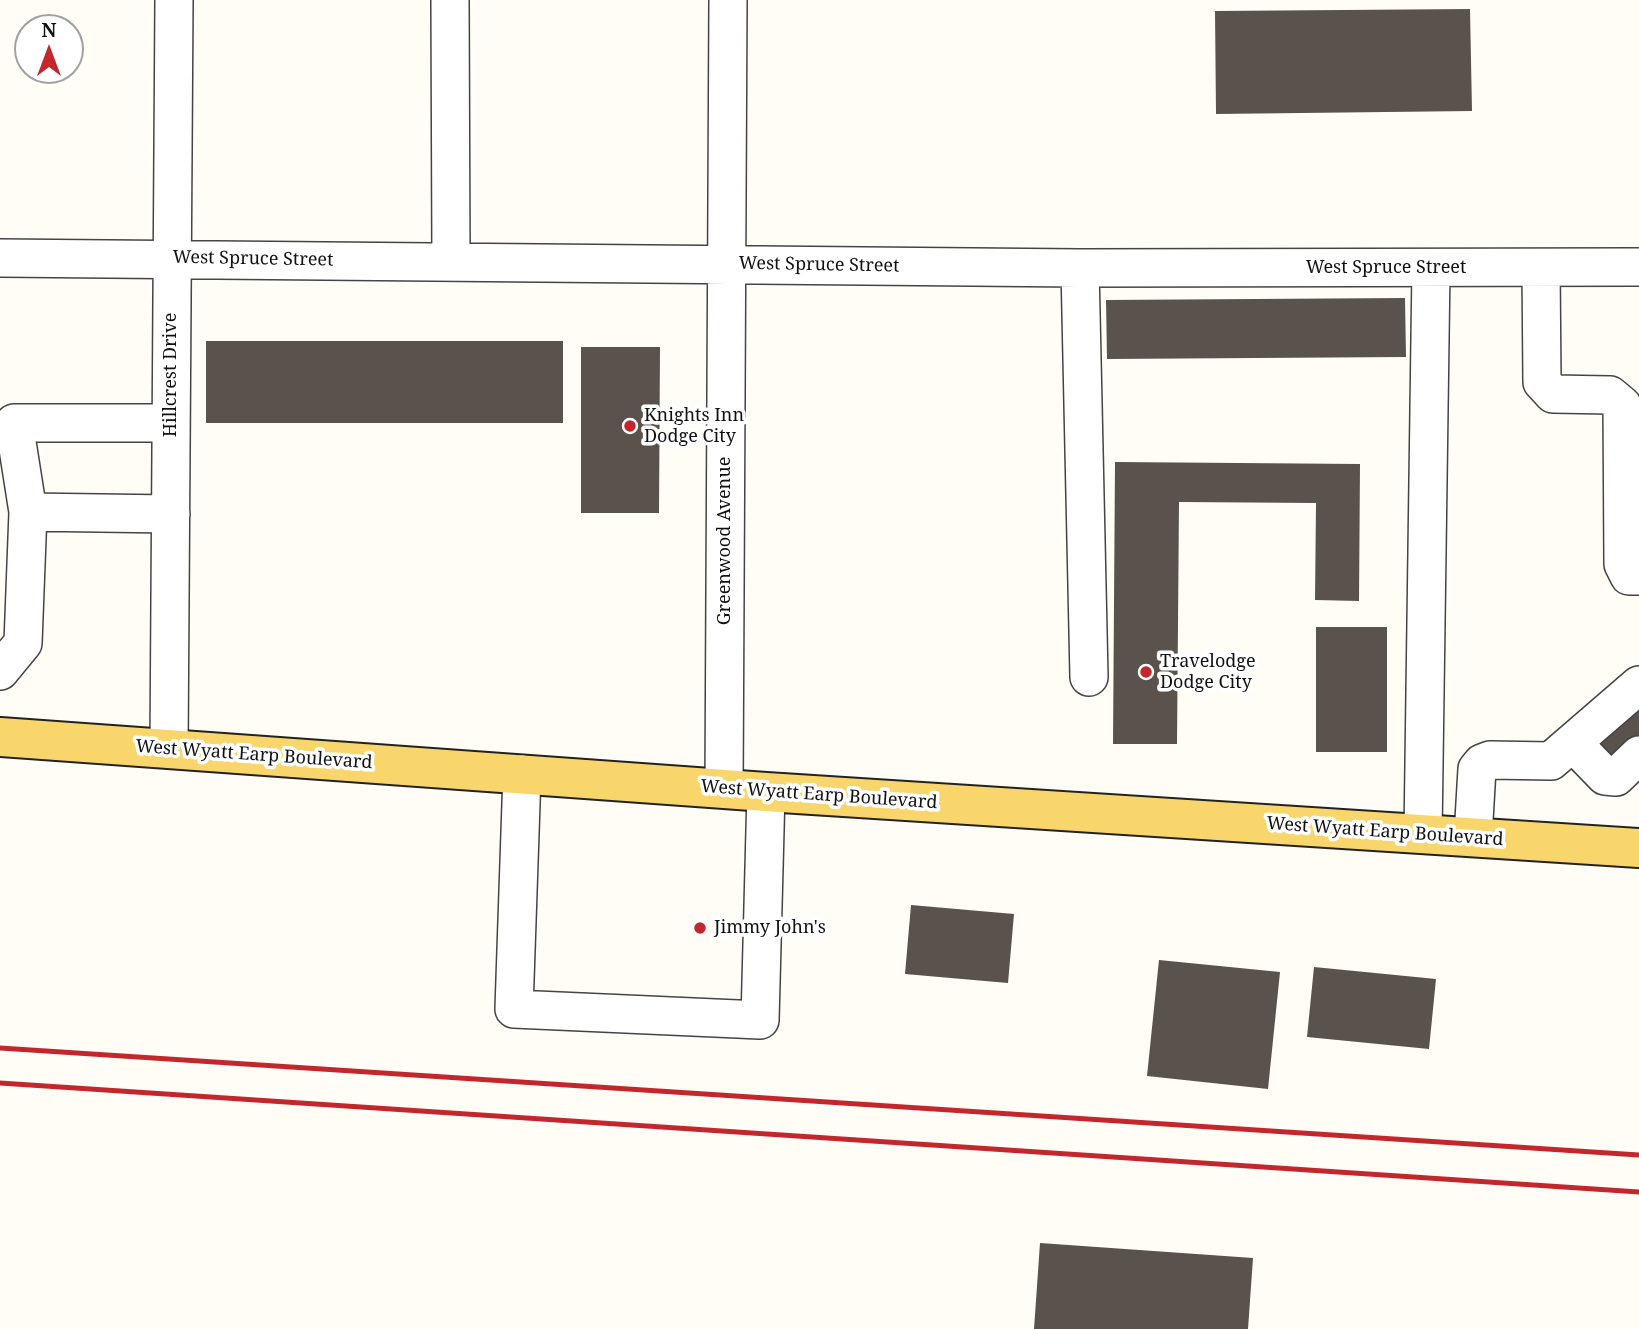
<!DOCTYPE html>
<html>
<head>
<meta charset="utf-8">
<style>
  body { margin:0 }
  #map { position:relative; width:1639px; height:1329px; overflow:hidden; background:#fffdf5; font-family:"Noto Serif",serif }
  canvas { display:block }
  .north { position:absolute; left:14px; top:14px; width:70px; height:70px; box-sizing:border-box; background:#fff; border:2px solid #a0a0a0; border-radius:50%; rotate:0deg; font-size:19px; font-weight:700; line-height:28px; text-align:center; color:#111 }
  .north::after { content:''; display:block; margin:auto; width:24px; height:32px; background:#c4262e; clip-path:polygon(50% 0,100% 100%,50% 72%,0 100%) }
</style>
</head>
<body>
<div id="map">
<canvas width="1639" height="1329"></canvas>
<div class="north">N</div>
</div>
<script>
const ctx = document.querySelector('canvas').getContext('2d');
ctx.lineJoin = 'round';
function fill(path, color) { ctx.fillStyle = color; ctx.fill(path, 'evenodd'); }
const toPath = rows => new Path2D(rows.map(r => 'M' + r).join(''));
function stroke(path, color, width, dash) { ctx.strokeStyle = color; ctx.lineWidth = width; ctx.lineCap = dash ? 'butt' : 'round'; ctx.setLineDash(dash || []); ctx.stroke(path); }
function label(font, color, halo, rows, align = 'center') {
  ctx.font = font + ' "Noto Serif",serif'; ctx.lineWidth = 7; ctx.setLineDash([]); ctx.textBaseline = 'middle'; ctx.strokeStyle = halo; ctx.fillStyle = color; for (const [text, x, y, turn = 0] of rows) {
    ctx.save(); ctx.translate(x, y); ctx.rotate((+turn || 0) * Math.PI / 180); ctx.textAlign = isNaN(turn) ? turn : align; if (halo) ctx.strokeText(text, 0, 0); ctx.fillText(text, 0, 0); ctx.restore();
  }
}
const building = toPath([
  [1470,9,1472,111,1216,114,1215,11],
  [1405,298,1406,357,1107,359,1106,300],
  [206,341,563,341,563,423,206,423],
  [581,347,660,347,659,513,581,513],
  [1115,462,1360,464,1359,601,1315,600,1316,503,1179,502,1177,744,1113,744],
  [1316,627,1387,627,1387,752,1316,752],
  [1639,703,1639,754,1621,772,1596,747],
  [911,905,1014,914,1008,983,905,974],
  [1159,960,1280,972,1268,1089,1147,1076],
  [1314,967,1436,979,1429,1049,1307,1037],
  [1040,1243,1253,1258,1248,1329,1034,1329]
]);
const minor = toPath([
  [450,0,451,261],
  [0,258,1080,268,1639,267],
  [1080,268,1089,677],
  [1541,268,1542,382,1553,394,1610,395,1622,405,1623,564,1629,576,1639,576],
  [28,512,171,514],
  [0,671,23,643,28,512,14,423,171,423],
  [1574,744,1605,776,1616,777,1639,755],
  [169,749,174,0],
  [522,774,514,1009,760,1020,766,792],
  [724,788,728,0],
  [1423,834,1431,268],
  [1473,837,1477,769,1482,763,1490,760,1551,761,1639,685]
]);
const major = toPath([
  [0,737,766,792,1639,848]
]);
const rail = toPath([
  [0,1048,1639,1155],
  [0,1083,1639,1192]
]);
const markers = [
  [630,426,7,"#c4262e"],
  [1146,672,7,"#c4262e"],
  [700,928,7,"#c4262e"]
];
const streetNames = [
  ["West Spruce Street",253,259,1],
  ["West Spruce Street",819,265,1],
  ["West Spruce Street",1386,268],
  ["Hillcrest Drive",171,375,-90],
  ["Greenwood Avenue",725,541,-90],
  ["West Wyatt Earp Boulevard",254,755,4],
  ["West Wyatt Earp Boulevard",819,795,4],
  ["West Wyatt Earp Boulevard",1385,832,4]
];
const poiNames = [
  ["Knights Inn",644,416],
  ["Dodge City",644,437],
  ["Travelodge",1160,662],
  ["Dodge City",1160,683],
  ["Jimmy John's",714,928]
];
fill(building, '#5a524d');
stroke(minor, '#444', 40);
stroke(major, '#222', 42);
stroke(minor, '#fff', 37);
stroke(major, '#f9d66b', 38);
stroke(rail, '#c4262e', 5);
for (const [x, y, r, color] of markers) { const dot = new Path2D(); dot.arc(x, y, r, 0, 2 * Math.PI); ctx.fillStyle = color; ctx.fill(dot); stroke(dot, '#fff', 2.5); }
label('18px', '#111', '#fff', streetNames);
label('18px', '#111', '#fff', poiNames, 'left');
</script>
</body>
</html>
